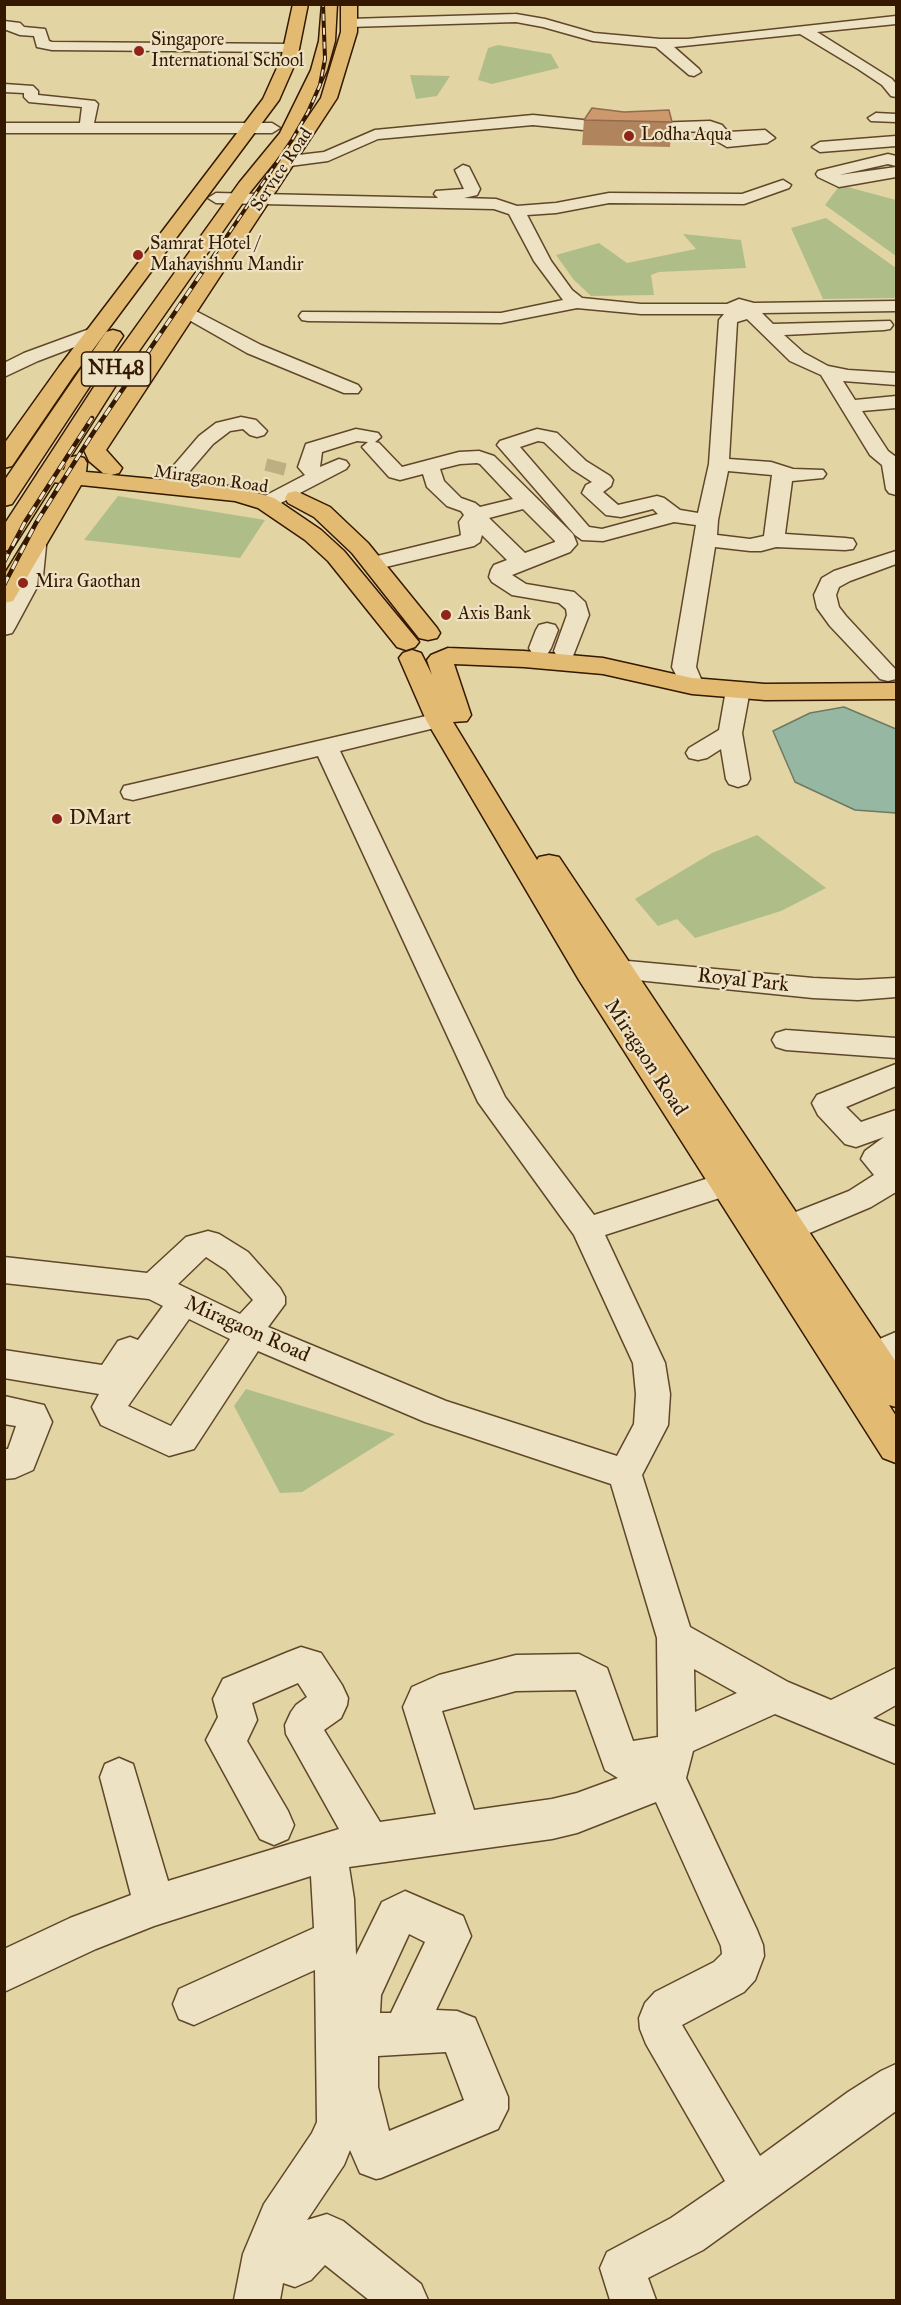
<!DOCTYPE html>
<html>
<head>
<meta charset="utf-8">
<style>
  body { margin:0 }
  #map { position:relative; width:901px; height:2305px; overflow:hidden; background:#e3d4a4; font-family:"IM FELL Great Primer",serif }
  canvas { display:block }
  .frame { position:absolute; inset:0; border:6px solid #341800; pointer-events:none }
</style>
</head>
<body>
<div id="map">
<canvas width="901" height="2305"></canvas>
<div class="frame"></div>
</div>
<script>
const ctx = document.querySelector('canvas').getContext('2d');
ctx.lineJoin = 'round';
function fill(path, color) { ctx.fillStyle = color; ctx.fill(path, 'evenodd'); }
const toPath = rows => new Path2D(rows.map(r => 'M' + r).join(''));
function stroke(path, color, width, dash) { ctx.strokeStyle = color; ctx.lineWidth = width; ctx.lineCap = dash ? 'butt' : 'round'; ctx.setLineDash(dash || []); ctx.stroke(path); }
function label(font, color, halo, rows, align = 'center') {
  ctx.font = font + ' "IM FELL Great Primer",serif'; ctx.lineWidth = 4.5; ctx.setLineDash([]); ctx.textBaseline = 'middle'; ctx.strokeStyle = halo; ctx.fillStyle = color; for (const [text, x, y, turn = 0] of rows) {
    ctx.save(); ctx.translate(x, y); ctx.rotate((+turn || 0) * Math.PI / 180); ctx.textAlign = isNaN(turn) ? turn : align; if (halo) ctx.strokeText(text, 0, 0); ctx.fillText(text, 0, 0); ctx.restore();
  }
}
const green = toPath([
  [498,45,551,54,559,68,492,84,478,80,488,48],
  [410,75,450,76,437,96,416,99],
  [840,185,896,200,896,256,825,205],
  [826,218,896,268,896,298,823,299,791,228],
  [683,234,741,240,746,268,659,272,651,275,654,295,591,296,574,280,556,255,599,243,627,263,696,249],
  [118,496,265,520,240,558,84,540],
  [757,835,826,888,781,911,695,938,677,919,658,926,635,899,712,853],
  [246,1389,395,1434,302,1492,280,1493,234,1406]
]);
const water = toPath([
  [844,707,896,729,896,813,855,810,795,782,773,731,810,713,844,707]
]);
const minorTunnel = toPath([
  [274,473,277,461]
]);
const minor = toPath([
  [516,14,545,19,594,33,660,39,688,39,896,16,896,24,817,32,892,79,896,84,896,97,891,96,882,85,858,69,800,34,674,47,699,69,701,72,694,76,689,75,656,47,593,41,543,27,516,22,349,27,342,23,349,19,516,14],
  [4,21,20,23,24,27,45,29,49,41,52,42,292,44,299,48,292,52,52,50,37,47,34,36,20,35,4,29,4,21],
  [4,84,33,86,38,91,38,95,95,101,98,104,94,123,272,123,280,128,272,133,4,133,4,123,80,123,82,107,29,102,24,97,24,93,4,92,4,84],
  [876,113,896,114,896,122,871,121,868,118,876,113],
  [533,115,623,124,710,121,722,125,728,132,765,130,775,138,767,143,727,147,715,140,712,137,714,135,709,131,623,134,533,125,378,139,328,161,290,166,282,161,290,156,324,152,375,130,533,115],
  [896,136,896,146,820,152,812,147,820,142,896,136],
  [888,154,896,156,896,166,888,164,839,175,896,167,896,177,839,187,818,177,816,174,818,171,888,154],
  [463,165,469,167,480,189,477,195,464,198,496,199,517,206,556,203,609,193,742,194,783,180,791,185,789,188,744,204,609,203,556,213,527,215,551,261,572,290,582,298,641,304,727,304,739,299,754,303,896,301,896,311,762,313,773,324,890,321,893,325,890,329,884,330,784,335,804,353,828,366,848,370,896,373,896,385,843,381,855,400,896,396,896,408,862,411,888,451,896,457,896,495,889,493,886,489,882,465,870,455,821,375,790,361,747,319,737,322,729,459,771,462,793,469,823,470,826,474,823,478,792,481,785,534,845,538,853,539,856,544,853,549,845,550,776,547,761,551,750,551,715,547,696,667,704,686,700,691,692,693,684,691,672,667,696,525,674,522,603,541,582,540,575,535,497,445,500,441,537,429,557,433,586,461,610,476,613,480,611,486,603,492,618,505,657,496,664,498,680,510,698,513,709,464,719,320,724,314,641,314,577,308,501,323,308,321,302,320,299,316,302,312,501,313,563,300,534,261,509,214,494,209,216,203,208,198,216,193,438,198,434,194,436,191,464,189,455,170,463,165],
  [538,441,544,442,572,469,592,482,586,485,582,493,606,515,621,517,653,509,658,514,602,529,589,527,520,447,538,441],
  [728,471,772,475,764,536,750,539,717,535,718,520,728,471],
  [188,307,261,345,358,385,361,389,358,393,344,393,247,353,182,316,179,312,182,308,188,307],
  [95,327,101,329,104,333,101,337,38,361,4,377,4,363,24,353,95,327],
  [241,417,256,420,267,431,264,435,257,437,250,435,243,429,230,431,213,444,183,479,169,479,166,475,169,471,199,436,216,423,241,417],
  [356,429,378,433,381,437,375,442,379,443,402,467,459,452,479,451,494,456,573,534,577,544,570,552,512,575,526,584,574,592,585,602,589,615,573,656,565,658,557,656,554,651,567,615,566,609,559,603,512,595,492,582,489,577,491,570,494,565,507,560,482,535,480,542,474,546,373,570,365,569,362,564,365,559,459,536,461,535,459,522,464,515,461,511,447,506,427,487,423,474,400,480,389,477,362,447,368,442,357,441,322,452,320,467,339,459,346,461,349,465,346,469,273,507,266,509,259,507,256,503,259,499,305,475,298,467,306,444,356,429],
  [477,463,480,464,513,499,480,507,475,503,461,498,444,481,440,469,460,464,477,463],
  [523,509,555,541,555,542,525,553,489,518,523,509],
  [35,540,43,541,46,546,43,576,15,628,12,633,4,635,4,606,21,576,24,546,27,541,35,540],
  [896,551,896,564,850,581,839,587,836,595,839,607,846,616,896,670,896,679,888,681,880,679,830,626,817,608,814,595,822,578,834,571,896,551],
  [547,623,555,625,558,630,551,648,548,653,540,655,532,653,529,648,536,630,539,625,547,623],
  [738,683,746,685,750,690,742,733,750,779,747,784,738,787,729,784,726,779,721,749,707,758,698,760,689,758,686,753,689,748,719,730,726,690,730,685,738,683],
  [439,713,447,715,451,720,447,725,340,751,505,1097,594,1215,749,1165,760,1169,764,1177,760,1185,605,1235,665,1363,670,1394,668,1425,642,1475,690,1627,788,1682,831,1700,896,1668,896,1705,873,1718,896,1727,896,1764,775,1714,693,1751,686,1778,757,1930,763,1945,764,1956,755,1980,744,1992,682,2025,760,2156,848,2092,881,2071,896,2064,896,2111,703,2250,648,2278,656,2300,610,2300,600,2268,607,2252,671,2218,725,2181,646,2044,640,2029,639,2018,645,2003,655,1992,714,1962,722,1954,721,1946,656,1802,577,1833,552,1839,349,1867,354,1899,356,1955,382,1902,405,1891,463,1916,471,1936,436,2010,457,2011,475,2018,508,2097,508,2109,498,2129,381,2178,376,2179,360,2173,350,2150,344,2165,307,2220,327,2214,343,2221,421,2284,428,2300,369,2300,325,2265,311,2280,295,2287,283,2283,280,2300,234,2300,243,2254,264,2204,312,2133,317,2122,315,1970,194,2025,179,2019,173,2004,179,1989,314,1928,311,1876,154,1926,96,1949,4,1992,4,1949,70,1918,131,1895,100,1777,105,1764,119,1758,133,1764,168,1881,339,1829,286,1734,285,1725,291,1712,296,1705,307,1697,298,1683,252,1703,257,1720,247,1741,288,1811,294,1825,288,1839,274,1845,260,1839,206,1740,218,1717,213,1699,223,1679,288,1652,301,1647,321,1653,342,1685,348,1698,347,1705,341,1718,324,1730,380,1822,436,1814,403,1707,412,1687,439,1675,516,1655,579,1654,607,1668,633,1741,658,1737,657,1638,611,1484,425,1422,258,1351,194,1449,169,1456,101,1425,92,1407,99,1394,4,1378,4,1350,102,1365,118,1341,130,1337,138,1340,163,1306,149,1299,4,1283,4,1257,147,1273,186,1237,208,1231,219,1234,248,1252,280,1288,285,1297,285,1304,268,1327,446,1401,617,1456,634,1424,636,1394,633,1363,574,1235,478,1102,318,756,133,800,124,798,121,792,124,786,133,784,439,713],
  [206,1257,226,1270,253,1300,240,1314,178,1284,206,1257],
  [189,1319,230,1339,171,1426,128,1406,189,1319],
  [694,1669,737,1693,695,1712,694,1669],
  [576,1690,605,1770,618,1778,577,1793,552,1799,474,1810,442,1711,516,1691,576,1690],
  [409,1934,425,1942,391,2013,380,2013,381,1995,409,1934],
  [446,2052,464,2100,389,2131,378,2087,378,2056,446,2052],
  [617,960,813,978,858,980,896,978,896,997,858,1000,813,998,617,978,595,982,585,980,581,973,585,966,617,960],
  [786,1030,896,1038,896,1058,786,1050,776,1047,772,1040,776,1033,786,1030],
  [896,1064,896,1086,846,1107,861,1122,896,1110,896,1192,871,1207,800,1237,789,1240,778,1237,773,1228,778,1219,849,1191,874,1175,861,1159,865,1151,884,1137,856,1147,845,1144,818,1115,812,1103,817,1095,896,1064],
  [896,1332,896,1360,873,1371,861,1367,857,1357,861,1347,896,1332],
  [4,1396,44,1405,52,1422,33,1470,15,1478,4,1479,4,1449,8,1449,16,1426,4,1424,4,1396]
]);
const major = toPath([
  [293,4,308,4,297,59,279,100,74,375,12,466,4,468,4,444,59,367,263,99,281,59,293,4],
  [341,4,357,4,357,32,337,98,106,450,122,468,119,473,111,475,238,487,274,498,321,530,344,551,419,642,415,647,406,650,397,647,328,561,305,540,258,508,235,501,81,485,16,596,13,601,4,603,4,575,60,483,40,480,37,475,40,470,48,468,64,470,68,458,76,456,84,458,87,463,86,472,110,474,103,473,89,461,84,450,321,98,341,32,341,4],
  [296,491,330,507,368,543,437,628,440,633,437,638,428,640,419,638,352,553,314,517,288,503,285,498,288,493,296,491],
  [448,648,524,651,603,658,692,678,765,684,896,683,896,699,765,700,692,694,603,674,524,667,454,664,471,715,467,721,453,722,537,860,539,857,549,855,559,857,896,1362,896,1407,889,1405,896,1416,896,1463,883,1458,579,980,426,720,399,658,403,653,412,650,421,653,432,675,427,660,431,655,448,648]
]);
const highway = toPath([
  [322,4,337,4,335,41,327,70,297,134,251,191,125,371,12,549,4,551,4,525,105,370,239,183,280,133,311,70,319,41,322,4],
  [113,330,120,332,123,336,12,504,4,506,4,481,106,332,113,330]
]);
const railFar1 = toPath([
  [206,267,292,140,308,112,320,85,325,59,323,4]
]);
const rail = toPath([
  [4,562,25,522,92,418],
  [4,585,36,523,93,433,207,265]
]);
const wall = toPath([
  [584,120,672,122,670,147,582,145]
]);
const building = toPath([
  [592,108,624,112,669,110,672,122,584,120,592,108]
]);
const markers = [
  [139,51,6,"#8f2418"],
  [629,136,6,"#8f2418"],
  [138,255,6,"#8f2418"],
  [23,583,6,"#8f2418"],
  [446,615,6,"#8f2418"],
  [57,819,6,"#8f2418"]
];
const farPoinames = [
  ["Singapore",151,41],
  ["International School",151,62],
  ["Lodha Aqua",641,136],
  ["Samrat Hotel /",150,245],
  ["Mahavishnu Mandir",150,266],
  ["Mira Gaothan",35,583],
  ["Axis Bank",458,615]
];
const farStreetnames = [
  ["Service Road",282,170,-56],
  ["Miragaon Road",211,480,8]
];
const shields = [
  [116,369,69]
];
const shieldNames = [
  ["NH48",116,369]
];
const poiNames = [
  ["DMart",69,819]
];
const streetNames = [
  ["Royal Park",743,981,6],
  ["Miragaon Road",645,1058,57],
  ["Miragaon Road",247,1330,24]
];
fill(green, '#afbe89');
fill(water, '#96b8a3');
stroke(water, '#6f7862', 1.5);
stroke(minorTunnel, '#c0ae83', 20, [20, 10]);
stroke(minor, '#604729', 3);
stroke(major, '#341800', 3);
stroke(highway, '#341800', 3);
fill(minor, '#ede3c4');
fill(major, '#e2ba72');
fill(highway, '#e2ba72');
stroke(railFar1, '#341800', 4);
stroke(rail, '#341800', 4.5);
stroke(railFar1, '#ede3c4', 2, [7]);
stroke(rail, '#ede3c4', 3, [9]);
fill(wall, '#b0845d');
fill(building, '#cd996c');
stroke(building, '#906b4c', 1.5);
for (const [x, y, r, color] of markers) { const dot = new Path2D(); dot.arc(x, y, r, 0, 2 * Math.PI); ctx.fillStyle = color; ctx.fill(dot); stroke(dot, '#ede3c4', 2); }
label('18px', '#341800', '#ede3c4', farPoinames, 'left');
label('18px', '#341800', '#ede3c4', farStreetnames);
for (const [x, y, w] of shields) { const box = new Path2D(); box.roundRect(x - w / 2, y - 17, w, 34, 4.5); ctx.fillStyle = '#ede3c4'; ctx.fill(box); stroke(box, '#341800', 1.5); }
label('bold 20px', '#341800', null, shieldNames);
label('21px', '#341800', '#ede3c4', poiNames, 'left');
label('21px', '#341800', '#ede3c4', streetNames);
</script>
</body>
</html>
